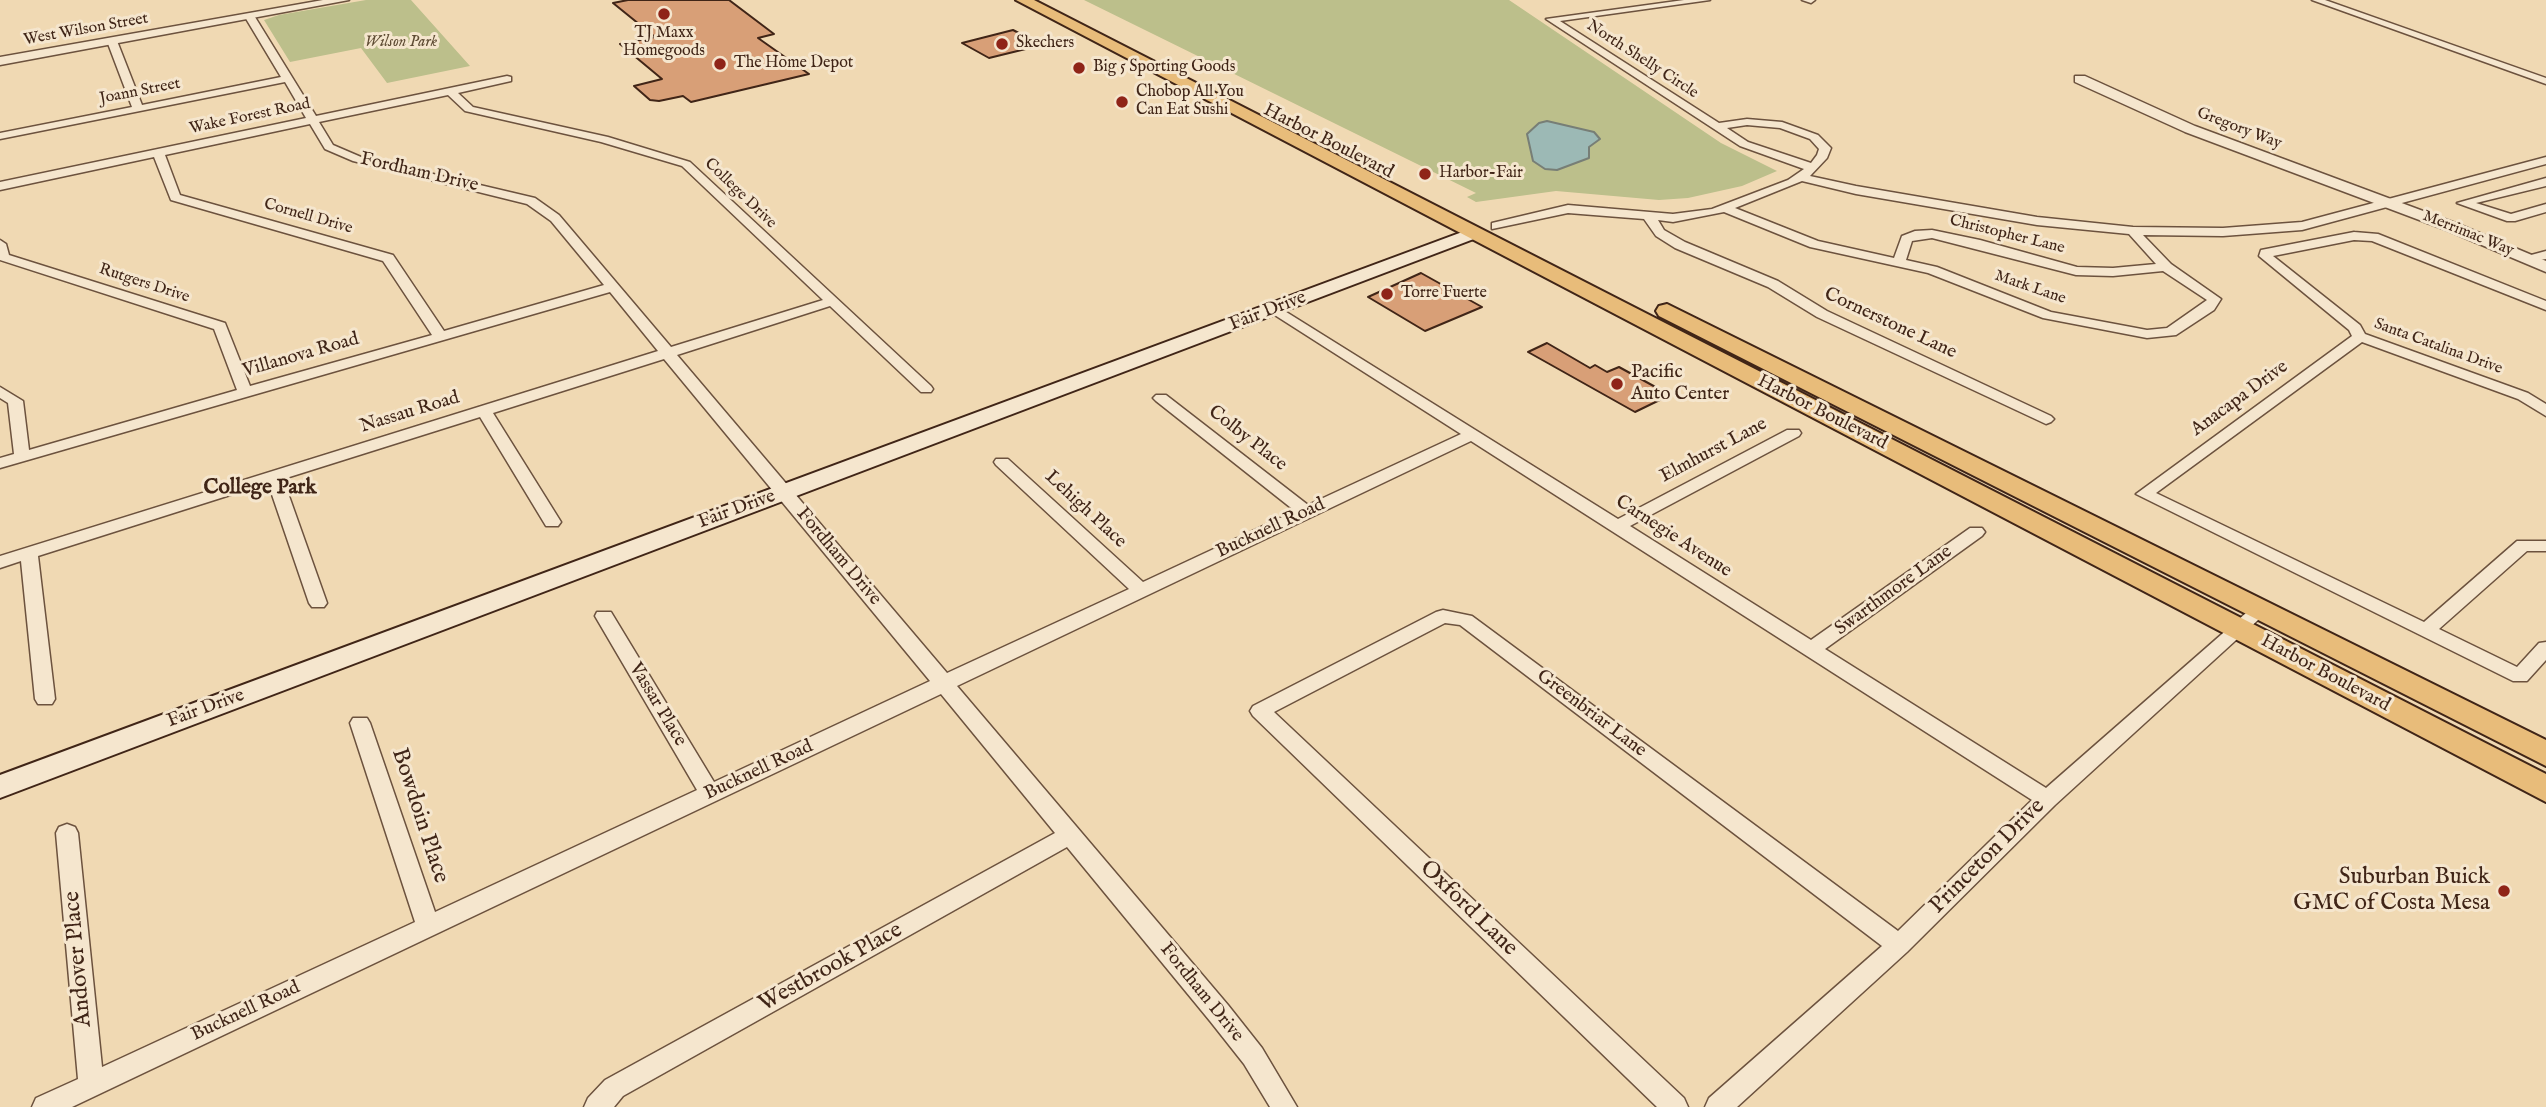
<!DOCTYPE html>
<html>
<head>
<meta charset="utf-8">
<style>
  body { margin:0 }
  canvas { display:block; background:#f0d9b3 }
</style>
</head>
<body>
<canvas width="2546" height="1107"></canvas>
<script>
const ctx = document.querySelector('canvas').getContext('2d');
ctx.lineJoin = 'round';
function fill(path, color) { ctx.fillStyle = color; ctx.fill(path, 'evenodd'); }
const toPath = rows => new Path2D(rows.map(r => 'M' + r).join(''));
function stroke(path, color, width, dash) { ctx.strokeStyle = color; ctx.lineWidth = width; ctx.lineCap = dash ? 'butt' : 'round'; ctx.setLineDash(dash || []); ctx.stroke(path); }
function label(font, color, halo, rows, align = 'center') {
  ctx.font = font + ' "IM FELL English",serif'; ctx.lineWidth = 6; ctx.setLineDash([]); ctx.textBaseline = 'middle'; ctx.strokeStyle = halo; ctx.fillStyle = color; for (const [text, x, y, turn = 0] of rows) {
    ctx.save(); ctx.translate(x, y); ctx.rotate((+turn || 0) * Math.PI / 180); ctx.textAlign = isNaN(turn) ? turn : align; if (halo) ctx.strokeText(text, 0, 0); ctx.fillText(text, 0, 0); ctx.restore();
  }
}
const green = toPath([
  [366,0,411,0,470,66,387,83,361,48,290,62,264,20,279,15],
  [1084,0,1509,0,1721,143,1777,171,1742,186,1688,198,1659,200,1556,191,1476,202,1467,197,1476,193]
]);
const water = toPath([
  [1547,121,1594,132,1600,139,1589,147,1589,158,1557,170,1545,169,1533,161,1527,134,1539,123,1547,121]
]);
const building = toPath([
  [628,0,729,0,774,34,758,38,809,74,691,102,683,96,659,101,650,100,634,86,662,79,620,44,655,37,613,3,628,0],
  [1013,30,1042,45,989,58,962,43,1013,30],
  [1421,273,1482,307,1425,331,1368,297,1421,273],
  [1547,343,1590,368,1595,365,1607,372,1619,367,1670,395,1635,412,1528,352,1547,343]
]);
const minor = toPath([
  [1684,0,1710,0,1560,21,1719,123,1747,119,1782,122,1818,135,1831,148,1827,158,1810,176,1856,186,2037,217,2133,227,2223,228,2302,222,2546,157,2546,164,2302,230,2223,236,2143,235,2171,264,2221,299,2214,310,2176,335,2147,338,2043,318,1928,273,1810,247,1724,212,1673,222,1658,220,1664,230,1685,242,1778,281,1827,311,2051,416,2054,419,2051,422,2046,424,1817,317,1768,287,1675,248,1656,236,1644,219,1568,213,1492,229,1492,223,1568,205,1673,214,1712,209,1788,180,1804,169,1740,146,1546,19,1684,0],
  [1747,125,1780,128,1810,139,1819,149,1817,155,1811,163,1748,142,1727,128,1747,125],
  [1802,181,1856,194,2037,225,2129,234,2156,264,2113,268,2077,267,1980,240,1932,230,1915,231,1902,236,1894,258,1818,241,1735,208,1802,181],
  [1932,238,2076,275,2113,276,2163,271,2207,300,2167,328,2147,330,2051,312,1937,267,1906,260,1912,241,1932,238],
  [1802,0,1815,0,1811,3,1802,0],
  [2312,0,2325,0,2546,78,2546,84,2312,0],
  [250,14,255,17,316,116,507,76,511,77,511,81,458,93,473,107,608,137,690,162,931,386,933,389,931,392,921,392,830,306,677,355,947,673,1129,589,996,465,994,462,996,459,1008,459,1143,582,1295,511,1156,401,1153,398,1156,395,1166,395,1308,505,1461,434,1270,312,1268,309,1275,305,1618,519,1787,430,1799,430,1801,433,1799,436,1630,526,1811,640,1970,528,1982,528,1985,532,1982,536,1825,649,2046,788,2254,606,2266,606,2269,610,2055,805,1907,952,1737,1107,1705,1107,1709,1098,1882,946,1460,625,1445,623,1274,712,1684,1098,1688,1107,1657,1107,1253,716,1250,711,1253,706,1436,612,1443,610,1472,616,1898,931,2032,800,1471,441,957,686,1228,1005,1262,1048,1297,1107,1270,1107,1244,1064,1210,1021,1067,847,623,1096,614,1107,584,1107,588,1098,605,1080,1055,833,941,694,72,1107,32,1107,36,1098,78,1079,56,833,59,827,67,824,75,827,78,833,102,1067,415,922,350,723,353,718,367,718,370,723,435,912,697,790,595,616,597,612,611,612,714,782,930,681,664,359,493,413,561,522,558,526,546,526,480,417,283,479,327,603,324,607,312,607,309,603,268,483,38,556,55,699,52,704,38,704,35,699,21,561,0,568,0,556,658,351,610,292,0,468,0,458,14,454,8,403,0,398,0,387,23,401,29,450,237,390,214,329,0,260,0,240,6,244,9,255,225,323,250,386,432,335,383,261,171,200,154,157,0,190,0,182,306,118,285,82,0,139,0,133,132,107,107,41,112,38,117,41,142,105,281,77,245,17,250,14],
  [448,95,465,111,601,142,682,166,823,300,671,347,559,215,535,198,361,157,333,145,319,122,448,95],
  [310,124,325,149,353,161,527,204,551,221,604,285,444,331,393,255,180,195,165,155,310,124],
  [2546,178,2546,186,2476,203,2511,214,2546,204,2546,212,2515,221,2507,221,2457,203,2546,178],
  [2354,232,2378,234,2546,301,2546,310,2372,241,2354,240,2273,256,2360,325,2365,334,2528,393,2546,404,2546,416,2518,399,2362,342,2156,493,2424,622,2517,541,2546,541,2546,551,2527,551,2439,629,2517,667,2539,643,2546,642,2546,660,2527,681,2513,681,2136,494,2352,336,2349,330,2259,256,2261,250,2354,232],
  [2546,251,2546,259,2526,262,2520,258,2546,251]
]);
const tertiary = toPath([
  [323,0,349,0,0,65,0,57,323,0],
  [2075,76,2085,76,2195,126,2458,224,2546,261,2546,272,2446,230,2185,132,2075,82,2075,76]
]);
const secondary = toPath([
  [1473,228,1482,233,1479,237,0,798,0,775,1473,228]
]);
const primary = toPath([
  [1016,0,1034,0,2546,774,2546,802,1016,0],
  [1667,304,2546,740,2546,766,1659,316,1656,311,1659,306,1667,304]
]);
const markers = [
  [664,14,7,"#8f2418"],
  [1002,44,7,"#8f2418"],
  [720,64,7,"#8f2418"],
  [1079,68,7,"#8f2418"],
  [1122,102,7,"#8f2418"],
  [1425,174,7,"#8f2418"],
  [1387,294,7,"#8f2418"],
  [1617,384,7,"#8f2418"],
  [2504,891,7,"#8f2418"]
];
const farStreetnames = [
  ["West Wilson Street",86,30,-10],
  ["North Shelly Circle",1642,60,33],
  ["Joann Street",140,92,-11],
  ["Wake Forest Road",250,117,-12],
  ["Gregory Way",2239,129,21],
  ["College Drive",740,194,44],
  ["Cornell Drive",308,217,16],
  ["Merrimac Way",2468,234,22],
  ["Christopher Lane",2007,235,14],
  ["Rutgers Drive",144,284,18],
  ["Mark Lane",2030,288,19],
  ["Santa Catalina Drive",2438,347,20]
];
const farPoinames = [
  ["TJ Maxx",664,34,"center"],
  ["Homegoods",664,52,"center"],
  ["Skechers",1016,44],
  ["The Home Depot",734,64],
  ["Big 5 Sporting Goods",1093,68],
  ["Chobop All You",1136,93],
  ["Can Eat Sushi",1136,111],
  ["Harbor-Fair",1439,174],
  ["Torre Fuerte",1401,294]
];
const farParknames = [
  ["Wilson Park",401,43]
];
const streetNames = [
  ["Harbor Boulevard",1328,142,27],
  ["Fordham Drive",419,173,13],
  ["Fair Drive",1268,312,-21],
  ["Cornerstone Lane",1890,324,25],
  ["Villanova Road",301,356,-16],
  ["Anacapa Drive",2240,399,-36],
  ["Nassau Road",410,413,-17],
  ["Harbor Boulevard",1822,413,27],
  ["Colby Place",1247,439,38],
  ["Elmhurst Lane",1714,451,-28],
  ["Fair Drive",737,510,-20],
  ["Lehigh Place",1085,510,43],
  ["Bucknell Road",1271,529,-25],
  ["Carnegie Avenue",1673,537,33],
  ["Fordham Drive",838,557,50],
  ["Swarthmore Lane",1894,591,-36],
  ["Harbor Boulevard",2325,674,28],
  ["Vassar Place",657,705,59],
  ["Fair Drive",206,709,-20],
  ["Greenbriar Lane",1591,714,37],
  ["Bucknell Road",759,771,-25],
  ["Fordham Drive",1201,993,51],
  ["Bucknell Road",246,1012,-25]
];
const poiNames = [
  ["Pacific",1631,373],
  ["Auto Center",1631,395]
];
const neighbourhoodNames = [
  ["College Park",260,489]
];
const nearStreetnames = [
  ["Bowdoin Place",419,816,72],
  ["Princeton Drive",1988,857,-45],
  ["Oxford Lane",1468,909,44],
  ["Andover Place",79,959,-95],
  ["Westbrook Place",831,968,-29]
];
const nearPoinames = [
  ["Suburban Buick",2490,878],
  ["GMC of Costa Mesa",2490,904]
];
fill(green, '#bcbf8b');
fill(water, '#9cb9b5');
stroke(water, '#777e76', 2);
fill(building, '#d89f77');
stroke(building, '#402517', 2);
stroke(minor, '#6c523e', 3);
stroke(tertiary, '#6c523e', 3);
stroke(secondary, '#402517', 4);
stroke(primary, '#402517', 4);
fill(minor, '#f5e6ce');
fill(tertiary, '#f5e6ce');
fill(secondary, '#f5e6ce');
fill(primary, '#e8bc7a');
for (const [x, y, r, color] of markers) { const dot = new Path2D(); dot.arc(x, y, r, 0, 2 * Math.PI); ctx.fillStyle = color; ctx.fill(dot); stroke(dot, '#f5e6ce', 2.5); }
label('16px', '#402517', '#f5e6ce', farStreetnames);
label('16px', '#402517', '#f5e6ce', farPoinames, 'left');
label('italic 16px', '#5f4c34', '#f5e6ce', farParknames);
label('19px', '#402517', '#f5e6ce', streetNames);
label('19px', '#402517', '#f5e6ce', poiNames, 'left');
label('bold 21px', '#402517', '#f5e6ce', neighbourhoodNames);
label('23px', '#402517', '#f5e6ce', nearStreetnames);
label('23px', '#402517', '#f5e6ce', nearPoinames, 'right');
</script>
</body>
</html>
